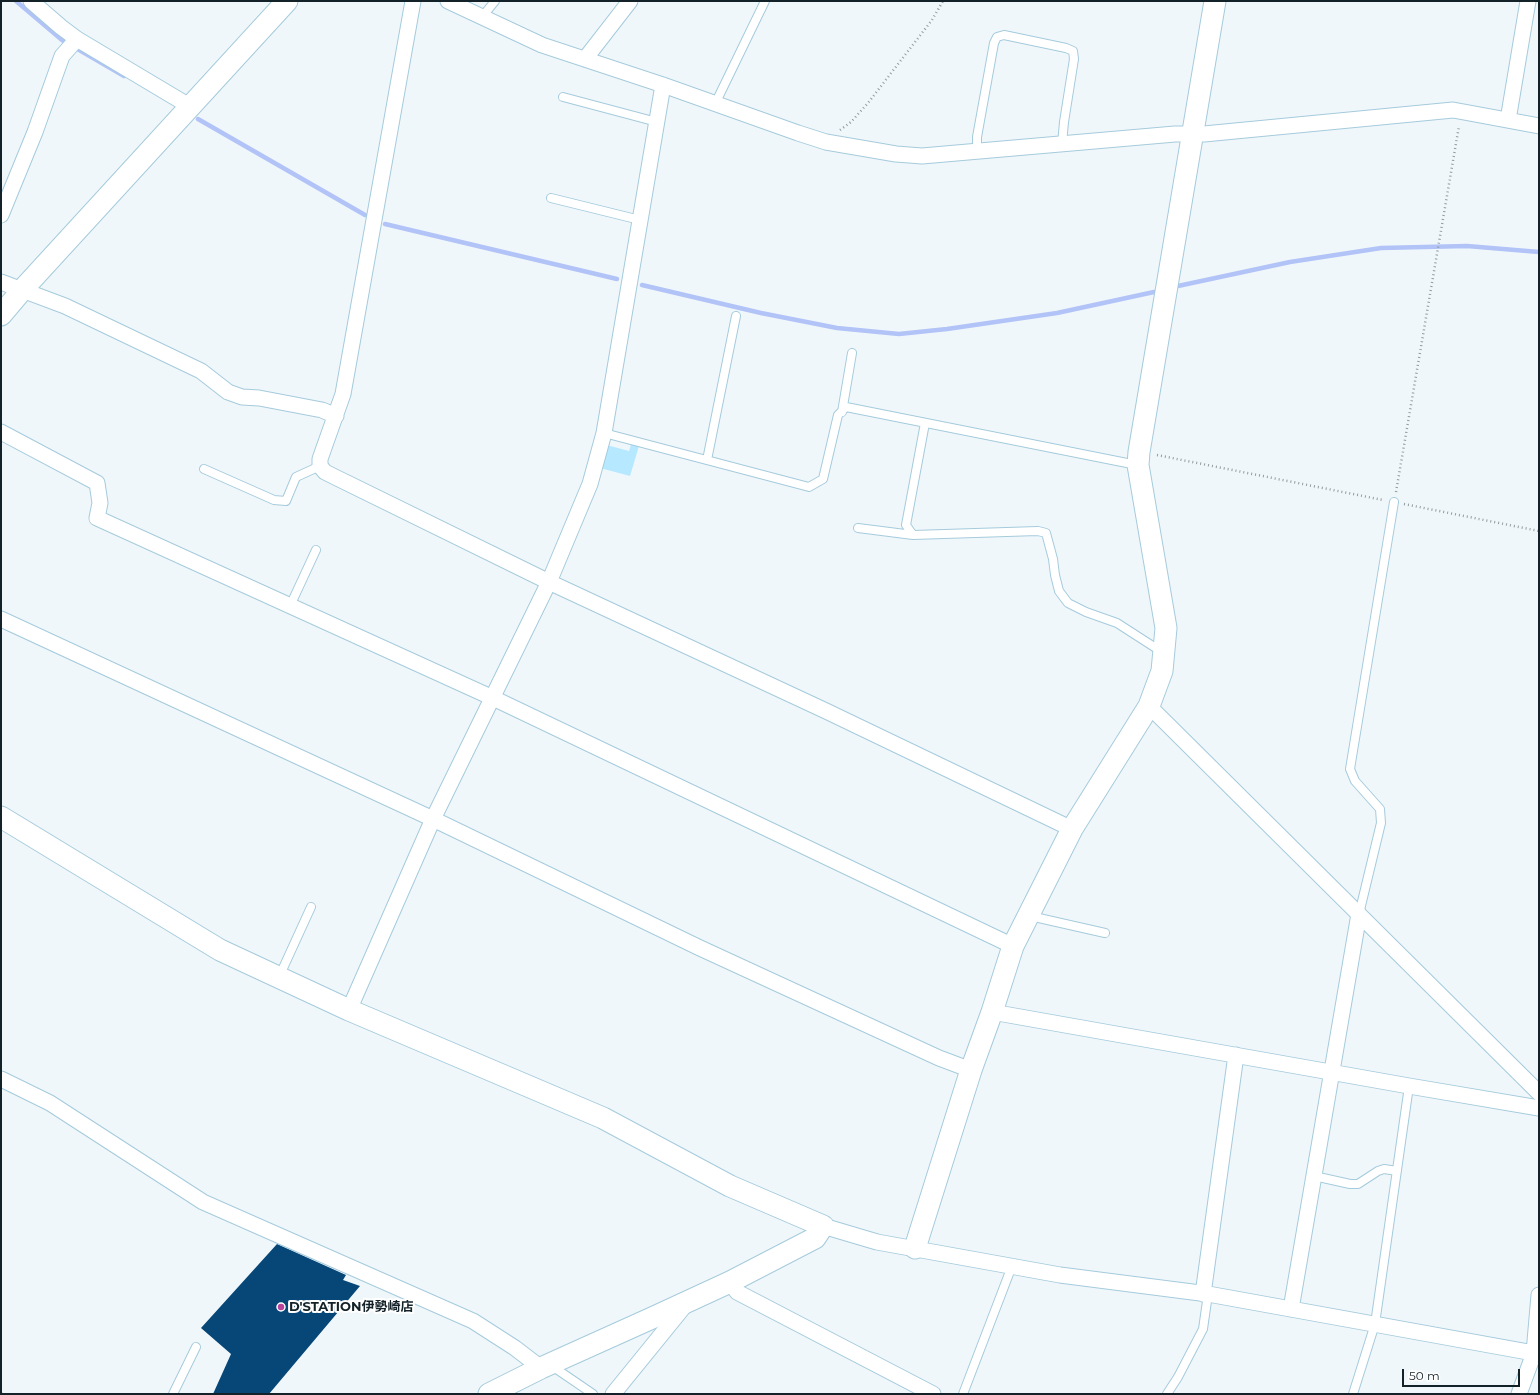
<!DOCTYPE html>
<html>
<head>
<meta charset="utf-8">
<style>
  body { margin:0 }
  #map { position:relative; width:1540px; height:1395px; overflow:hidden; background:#f0f7fb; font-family:Montserrat,sans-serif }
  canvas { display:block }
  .frame { position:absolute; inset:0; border:2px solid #132128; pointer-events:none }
  .scale { position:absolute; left:1402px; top:1369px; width:118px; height:18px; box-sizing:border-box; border:2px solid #132128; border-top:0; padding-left:5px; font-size:12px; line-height:14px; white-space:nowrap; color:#132128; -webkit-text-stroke:3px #fff; paint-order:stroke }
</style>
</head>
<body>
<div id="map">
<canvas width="1540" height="1395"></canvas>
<div class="frame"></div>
<div class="scale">50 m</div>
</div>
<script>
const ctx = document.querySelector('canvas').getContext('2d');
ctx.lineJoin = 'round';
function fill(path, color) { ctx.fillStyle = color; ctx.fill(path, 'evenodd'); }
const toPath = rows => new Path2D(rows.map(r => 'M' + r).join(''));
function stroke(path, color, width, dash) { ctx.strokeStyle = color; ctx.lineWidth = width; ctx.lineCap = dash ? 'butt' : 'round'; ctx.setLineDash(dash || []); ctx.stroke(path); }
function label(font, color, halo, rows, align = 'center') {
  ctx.font = font + ' Montserrat,"Noto Sans JP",sans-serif'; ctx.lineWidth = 4; ctx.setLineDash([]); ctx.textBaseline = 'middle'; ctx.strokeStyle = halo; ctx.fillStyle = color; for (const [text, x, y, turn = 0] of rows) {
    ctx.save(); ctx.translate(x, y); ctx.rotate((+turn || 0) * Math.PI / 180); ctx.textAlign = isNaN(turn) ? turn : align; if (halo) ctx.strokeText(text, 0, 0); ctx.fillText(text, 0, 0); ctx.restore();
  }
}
const green = toPath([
  [631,444,639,446,630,476,600,468,607,445,629,451]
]);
const stream = toPath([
  [16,1,62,40,124,76],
  [198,119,365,215],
  [385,224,617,279],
  [642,285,761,313,837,328,899,334,947,329,1057,313,1154,292],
  [1178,286,1290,262,1381,248,1467,246,1539,252]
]);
const building = toPath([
  [277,1244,346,1275,343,1280,360,1286,269,1394,213,1394,231,1354,201,1328]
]);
const path = toPath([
  [840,130,851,122,868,103,932,20,943,1],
  [1157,455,1383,500],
  [1396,492,1459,126],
  [1404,504,1539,531],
  [1,1393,2,1394]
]);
const lane = toPath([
  [482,17,495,1],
  [563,97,657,122],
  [715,104,765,1],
  [977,151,977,137,994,43,997,37,1004,35,1066,48,1073,51,1074,59,1064,122,1062,144],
  [551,198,640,220],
  [842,412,852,353],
  [925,423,906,525,913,535,1038,531,1046,533,1053,559,1055,575,1059,591,1068,603,1086,612,1117,623,1162,652],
  [604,433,809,487,823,479,838,415,846,407,1137,465],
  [707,460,736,316],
  [204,469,274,500,286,501,296,477,320,466],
  [858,528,913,535],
  [290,606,316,550],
  [1359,914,1381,823,1380,809,1355,781,1350,769,1394,502],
  [1030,916,1105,933],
  [279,977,311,907],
  [1314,1176,1350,1184,1358,1184,1378,1171,1384,1169,1397,1171],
  [552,1366,593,1394],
  [173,1394,196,1347],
  [963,1394,1012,1266],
  [1167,1394,1178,1377,1203,1329,1208,1294],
  [1353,1394,1375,1324,1409,1086]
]);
const street = toPath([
  [31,1,61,27,77,39,191,107],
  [413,1,343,394,320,459,320,466,325,472,335,477,549,582,826,711,1072,829],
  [448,1,542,45,663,85,798,133,826,142,896,154,922,156,1175,134,1204,134,1453,110,1539,126],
  [585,59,630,1],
  [1508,120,1528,1],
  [1,215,35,132,62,56,77,39],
  [1,282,65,306,201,371,228,392,242,397,259,398,322,410,336,416],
  [1,432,97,483,100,503,97,518,493,698,1013,946],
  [1,619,433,819,700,948,939,1058,971,1070],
  [1149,706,1539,1093],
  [349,1010,433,819,549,582,590,484,604,433,663,85],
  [992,1012,1409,1086,1539,1108],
  [1,1079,50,1103,203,1202,473,1321,515,1348,541,1368],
  [823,1226,877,1242,1060,1275,1208,1294,1539,1354],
  [730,1282,737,1292,933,1394],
  [1203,1294,1236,1055],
  [1291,1309,1359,914],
  [613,1394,687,1303],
  [1519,1394,1534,1353,1539,1295]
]);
const secondary = toPath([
  [1,315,23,289,287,1],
  [1,817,220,950,349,1010,603,1118,730,1186,823,1226,815,1238,730,1282,652,1318,541,1368,489,1394],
  [915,1248,971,1070,992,1012,1013,946,1072,829,1149,706,1162,671,1166,628,1138,465,1139,452,1215,1]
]);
const markers = [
  [281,1307,4,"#b8439b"]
];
const poiNames = [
  ["D'STATION伊勢崎店",289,1307]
];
fill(green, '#b6e9ff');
stroke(stream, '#b2c3f7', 4.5);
fill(building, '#064778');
stroke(lane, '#a5cbdc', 10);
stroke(street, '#a5cbdc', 17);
stroke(secondary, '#a5cbdc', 23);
stroke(path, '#919ba0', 2.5, [1, 3]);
stroke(lane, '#fff', 8);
stroke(street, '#fff', 15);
stroke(secondary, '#fff', 21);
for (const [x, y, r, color] of markers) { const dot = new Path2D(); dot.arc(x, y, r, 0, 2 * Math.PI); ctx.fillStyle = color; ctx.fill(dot); stroke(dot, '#fff', 1.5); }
label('bold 13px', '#132128', '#fff', poiNames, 'left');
</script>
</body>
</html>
